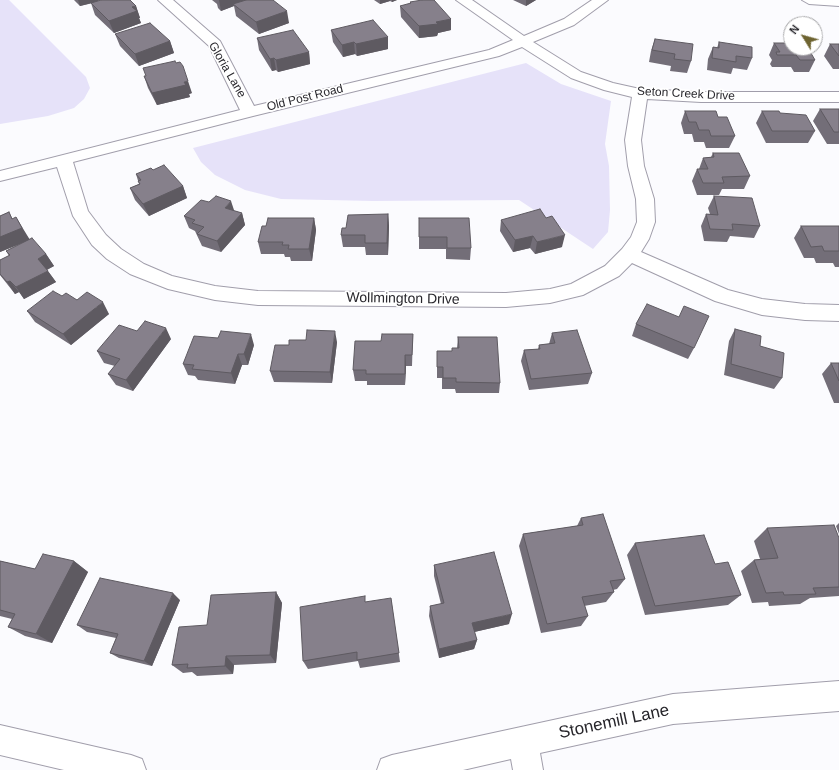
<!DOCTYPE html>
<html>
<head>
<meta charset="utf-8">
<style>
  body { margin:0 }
  #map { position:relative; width:839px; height:770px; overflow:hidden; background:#fbfbfe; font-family:Helvetica,sans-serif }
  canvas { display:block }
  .north { position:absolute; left:783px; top:16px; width:40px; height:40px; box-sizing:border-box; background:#fff; border:1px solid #a9a9ab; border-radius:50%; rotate:307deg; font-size:11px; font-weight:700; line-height:16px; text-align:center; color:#28272c }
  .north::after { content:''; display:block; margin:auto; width:14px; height:18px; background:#6e6431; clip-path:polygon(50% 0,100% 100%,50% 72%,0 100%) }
</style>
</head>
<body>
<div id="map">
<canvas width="839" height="770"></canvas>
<div class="north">N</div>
</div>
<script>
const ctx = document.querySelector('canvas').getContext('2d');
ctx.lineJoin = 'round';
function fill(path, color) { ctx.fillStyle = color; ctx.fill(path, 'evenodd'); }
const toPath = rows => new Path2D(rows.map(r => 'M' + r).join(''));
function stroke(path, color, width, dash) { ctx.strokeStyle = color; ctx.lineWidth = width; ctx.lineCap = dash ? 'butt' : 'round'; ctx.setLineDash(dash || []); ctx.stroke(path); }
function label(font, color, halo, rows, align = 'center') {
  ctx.font = font + ' Helvetica,sans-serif'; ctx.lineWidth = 3.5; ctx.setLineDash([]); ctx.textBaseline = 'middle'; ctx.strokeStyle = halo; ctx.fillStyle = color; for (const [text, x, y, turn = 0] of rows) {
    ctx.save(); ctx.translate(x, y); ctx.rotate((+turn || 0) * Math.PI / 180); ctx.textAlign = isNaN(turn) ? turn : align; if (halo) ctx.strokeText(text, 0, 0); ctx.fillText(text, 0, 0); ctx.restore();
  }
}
const green = toPath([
  [0,0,9,0,86,77,90,88,84,99,74,108,48,116,0,124],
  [526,63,561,84,611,101,605,144,609,166,610,210,608,232,593,249,519,200,373,201,281,199,245,190,215,175,201,162,193,148]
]);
const street = toPath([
  [158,0,173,0,220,41,254,106,489,50,513,40,456,0,472,0,524,36,564,19,592,0,608,0,574,25,533,42,581,72,613,83,640,89,701,92,839,92,839,102,701,102,647,99,641,140,644,166,654,199,655,222,649,239,641,252,728,290,762,299,805,304,839,305,839,321,805,320,762,315,715,301,632,263,619,276,583,295,550,303,506,307,258,305,215,300,168,289,130,274,107,259,92,245,73,216,57,167,0,181,0,171,240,110,209,46,158,0],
  [522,47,571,78,604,90,632,97,625,140,628,166,636,199,637,222,631,237,622,249,605,266,571,284,550,289,506,293,258,291,215,286,172,276,144,264,121,249,106,235,88,211,73,162,253,116,499,56,522,47],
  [839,681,839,711,673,724,540,753,543,770,513,770,511,759,463,770,377,770,381,759,392,755,673,694,839,681],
  [0,725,131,755,142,759,146,770,64,770,0,755,0,725]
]);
const secondary = toPath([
  [802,0,839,0,839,6,809,4,802,0]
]);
const wall = toPath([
  [74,0,98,0,99,1,136,6,140,18,139,18,141,23,114,33,95,15,91,3,93,3,80,6],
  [212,0,273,0,289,23,259,34,236,16,234,6,221,11,218,8,217,4],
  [374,0,397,0,392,2,390,1,380,4],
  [513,0,536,0,526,6],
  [410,2,451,19,451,30,438,33,437,36,419,38,401,17,400,6,410,4],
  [331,30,388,37,388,49,357,56,355,54,343,57,333,42],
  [115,34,170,41,174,53,139,66,120,46],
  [257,38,309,52,310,64,278,72,276,70,272,71,259,50],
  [655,39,691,61,687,73,670,71,671,66,649,62,651,51],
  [719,42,752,58,747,70,733,68,731,74,707,70,708,59,713,47,717,48],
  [774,43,815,60,809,72,794,72,791,67,772,67,770,64,772,60,769,55],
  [830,44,839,44,839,69,833,69,824,56],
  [144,76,192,93,189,94,190,97,157,105,148,88],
  [820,109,839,109,839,144,827,144,813,121],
  [685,111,718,117,735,136,729,148,706,148,704,142,694,142,692,134,684,134,681,123],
  [762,111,780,113,815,131,808,143,766,143,756,123],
  [713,153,750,176,744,189,722,189,719,195,697,195,692,181,697,169,699,169,703,158,711,157],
  [153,170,183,186,187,198,149,216,135,200,130,188,139,184,136,174],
  [714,196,760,226,754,238,730,236,727,242,704,241,701,226,706,214,710,214,708,208],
  [234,211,242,213,245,225,221,252,202,246,195,231,189,228,184,216],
  [9,212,12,218,30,240,46,254,54,266,47,270,56,282,24,299,19,292,15,294,0,275,0,260,9,256,6,251,27,241,0,252,0,216],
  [388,214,389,226,388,255,366,255,365,247,343,247,341,235,346,228],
  [314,218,316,230,312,261,291,261,290,257,285,257,284,254,261,254,258,242,266,226],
  [419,218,471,248,470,260,446,259,446,249,419,249],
  [501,220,562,247,535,254,530,248,513,252,500,231],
  [801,226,839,226,839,267,835,267,833,263,816,263,814,258,804,258,794,238],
  [62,296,77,300,109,314,71,345,35,322,27,311],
  [679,317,694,348,688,359,632,336,636,324],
  [735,329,760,346,782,378,774,389,724,375,729,341],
  [552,333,592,373,588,384,529,390,521,361,524,350,538,349,539,345,549,344],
  [413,334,412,366,406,366,405,385,367,385,367,381,355,381,353,370,381,341],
  [458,337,500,383,499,393,456,393,455,389,442,389,442,378,437,378,437,351,452,351,457,348],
  [171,339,133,391,116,385,108,374,115,366,104,363,97,351],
  [337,342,332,383,274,382,270,371,289,345],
  [254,345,248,365,242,365,235,384,198,380,195,376,188,375,183,364],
  [831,363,839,363,839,403,834,403,822,374],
  [581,518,625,579,617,589,613,590,614,592,606,602,584,606,588,616,581,626,541,633,519,546,523,534,577,526],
  [839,523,839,534,836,526],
  [767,528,839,538,839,596,810,598,800,604,769,606,768,602,752,603,741,571,754,560,760,559,754,541],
  [635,543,715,564,741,595,728,605,645,615,627,555],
  [0,561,35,569,74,561,88,572,52,643,25,636,8,627,12,619,0,616],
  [434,565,509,624,474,632,477,640,474,649,439,658,429,616,430,606,441,604,434,576],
  [276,592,282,603,276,663,234,665,233,674,197,676,192,672,183,673,172,665,207,625],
  [391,598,400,662,360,668,358,661,308,669,303,661],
  [180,600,152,666,119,658,110,653,116,638,87,632,77,625]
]);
const shadedWall = toPath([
  [78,0,98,0,99,1,80,6],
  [219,0,253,0,233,4,234,6,221,11],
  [380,0,390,0,390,1,380,4],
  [392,0,397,0,392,2],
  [526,0,536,0,526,6],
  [136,6,140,18,139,18,141,23,114,33,109,21,132,7],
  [287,11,289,23,259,34,256,22],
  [451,19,451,30,438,33,437,36,419,38,419,26],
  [388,37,388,49,357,56,356,44],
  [170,41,174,53,139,66,135,54],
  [354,42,355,54,343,57,342,45],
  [309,52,310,64,278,72,276,60],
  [274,58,276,70,272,71,270,59],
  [188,81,192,93,189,94,190,97,157,105,152,93],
  [183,186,187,198,149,216,143,204],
  [231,201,235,213,225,208],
  [242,213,245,225,221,252,217,241],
  [388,214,389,226,388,255,387,243],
  [16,217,30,240,0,252,0,237,19,229],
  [314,218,316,230,312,261,309,249],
  [565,235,562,247,535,254,537,242],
  [533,236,530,248,513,252,515,240],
  [46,254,54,266,46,270,38,259],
  [48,271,56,282,24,299,16,287],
  [10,281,19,292,15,294,7,282],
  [103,302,109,314,71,345,63,334],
  [166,328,171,339,133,391,126,380],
  [335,331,337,342,332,383,330,372],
  [251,334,254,345,248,365,244,354],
  [238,354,242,365,235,384,231,373],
  [405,355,406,366,405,385],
  [74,561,88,572,52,643,36,634],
  [276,592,282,603,276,663,270,655],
  [173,593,180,600,152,666,144,661],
  [512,614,509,624,470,633,472,623],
  [477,640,474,649,439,658,439,649],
  [226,656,234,665,233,674,225,666]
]);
const building = toPath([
  [101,0,130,0,136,6,132,7,137,11,109,21,91,3,101,0],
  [246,0,273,0,287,11,256,22,233,4,246,0],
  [422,0,434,0,451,19,436,22,438,24,419,26,400,6,411,3,410,2,422,0],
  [373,20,388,37,356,44,354,42,342,45,331,30,373,20],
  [150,23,170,41,135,54,115,34,150,23],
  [293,30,309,52,276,60,274,58,270,59,257,38,293,30],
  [655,39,693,44,691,61,674,59,675,54,652,50,655,39],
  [719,42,752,47,752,58,736,56,736,62,712,58,713,47,719,48,719,42],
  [774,43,791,43,791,48,808,48,815,60,800,60,796,55,777,55,776,52,780,52,774,43],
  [830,44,839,44,839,56,830,44],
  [175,61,176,63,180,62,183,66,188,81,184,82,186,85,152,93,144,76,146,76,143,68,175,61],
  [820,109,839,109,839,132,834,132,820,109],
  [685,111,716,111,718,117,727,117,735,136,711,136,709,130,699,130,696,122,689,122,685,111],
  [762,111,779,111,780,113,806,115,815,131,772,131,762,111],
  [713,153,739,153,750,176,722,177,724,183,703,183,697,169,708,169,703,158,714,157,713,153],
  [164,165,183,186,143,204,130,188,140,184,138,181,141,180,136,174,151,168,153,170,164,165],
  [216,196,231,201,225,208,242,213,217,241,197,234,204,227,192,223,195,220,184,216,201,200,209,202,216,196],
  [714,196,752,198,760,226,732,224,733,230,710,229,706,214,718,215,714,196],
  [540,209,546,218,552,216,565,235,537,242,533,236,515,240,501,220,540,209],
  [9,212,12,219,16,217,22,228,0,237,0,216,9,212],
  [388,214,387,243,365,243,365,235,341,235,342,228,346,228,348,215,388,214],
  [268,218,314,218,309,249,288,249,289,245,282,245,283,242,258,242,262,226,266,226,268,218],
  [419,218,469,218,471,248,447,248,447,237,419,237,419,218],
  [801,226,839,226,839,251,824,251,822,246,811,247,801,226],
  [32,238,46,254,38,259,48,271,16,287,10,281,7,282,0,274,0,260,10,255,6,251,32,238],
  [53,291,62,296,66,293,77,300,87,292,103,302,63,334,27,311,53,291],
  [647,304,679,317,684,306,709,316,694,348,636,324,647,304],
  [145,321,166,328,126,380,108,374,120,359,97,351,119,325,137,331,145,321],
  [735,329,761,336,760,346,784,353,782,378,731,364,735,329],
  [307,330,335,331,330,372,270,371,275,345,289,345,289,340,306,340,307,330],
  [577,330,592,373,531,379,524,350,540,349,539,345,555,343,552,333,577,330],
  [221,331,251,334,244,354,238,354,231,373,192,369,194,365,183,364,194,336,218,338,221,331],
  [382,334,413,334,412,355,405,355,405,374,366,374,366,370,353,370,355,341,381,341,382,334],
  [458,337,497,337,500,383,456,382,456,378,443,378,443,367,437,367,437,351,452,351,452,348,459,348,458,337],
  [831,363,839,363,839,381,831,363],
  [603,514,625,579,610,581,614,592,582,597,588,616,547,624,523,534,583,525,581,518,603,514],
  [834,525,839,538,839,587,813,588,816,594,784,595,783,592,766,593,754,560,778,558,767,528,834,525],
  [704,535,715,564,728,562,741,595,655,606,635,543,704,535],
  [494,552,512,614,472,623,477,640,439,649,430,606,444,603,434,565,494,552],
  [43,554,74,561,36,634,8,627,15,614,0,610,0,561,35,569,43,554],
  [100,578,173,593,144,661,110,653,118,634,77,625,100,578],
  [276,592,270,655,226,656,225,666,187,668,188,664,172,665,179,627,207,625,211,595,276,592],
  [365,596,365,602,391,598,399,653,357,660,357,652,303,661,300,607,365,596]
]);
const farStreetnames = [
  ["Gloria Lane",227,70,60],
  ["Seton Creek Drive",686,94,3],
  ["Old Post Road",305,98,-14]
];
const streetNames = [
  ["Wollmington Drive",403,299,1]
];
const nearStreetnames = [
  ["Stonemill Lane",614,722,-12]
];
fill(green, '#e6e2f9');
stroke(street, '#a19eab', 2);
stroke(secondary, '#a19eab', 2);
fill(street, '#fff');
fill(secondary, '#fff');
fill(wall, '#736e78');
fill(shadedWall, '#5e5a61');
fill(building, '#86808b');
stroke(building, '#5e5a61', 1);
label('12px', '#28272c', '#fff', farStreetnames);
label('14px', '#28272c', '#fff', streetNames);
label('17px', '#28272c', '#fff', nearStreetnames);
</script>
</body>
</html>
